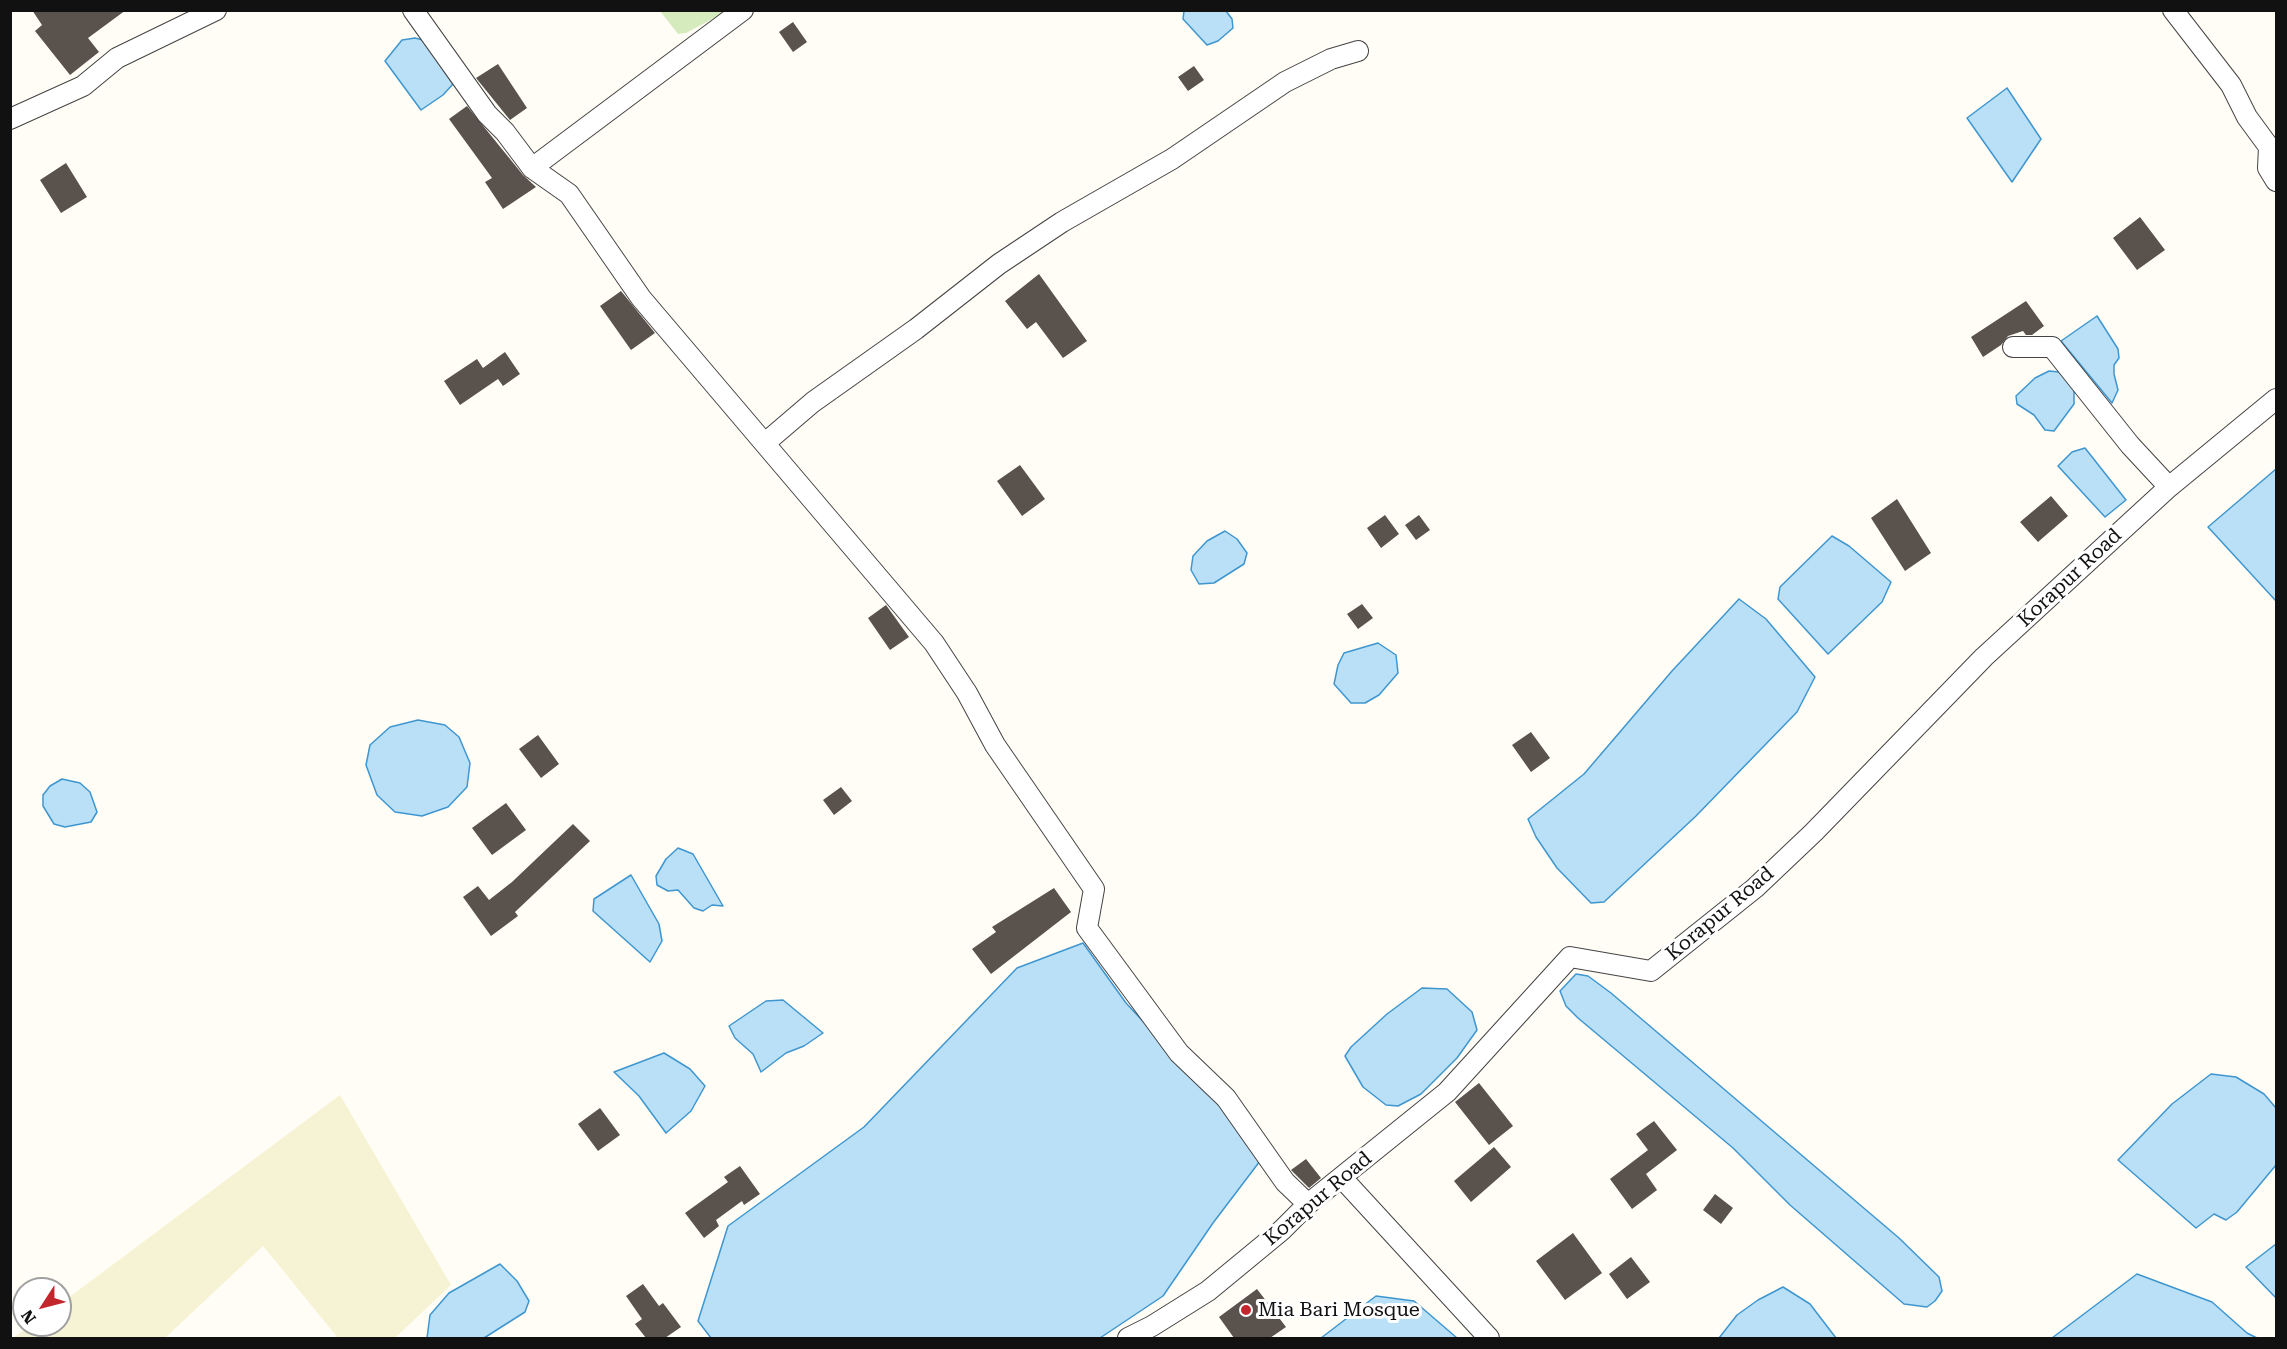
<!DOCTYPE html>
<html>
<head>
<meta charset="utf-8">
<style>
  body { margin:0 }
  #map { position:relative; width:2287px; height:1349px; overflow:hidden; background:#fffdf5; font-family:"Roboto Serif",serif }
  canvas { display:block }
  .frame { position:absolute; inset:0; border:12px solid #111; pointer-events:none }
  .north { position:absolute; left:12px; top:1277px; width:60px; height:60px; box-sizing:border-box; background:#fff; border:2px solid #a0a0a0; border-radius:50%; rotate:234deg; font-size:16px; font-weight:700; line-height:24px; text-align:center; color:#111 }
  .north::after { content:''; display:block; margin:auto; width:21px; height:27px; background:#c4262e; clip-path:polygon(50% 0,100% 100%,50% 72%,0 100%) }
</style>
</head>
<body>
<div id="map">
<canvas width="2287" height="1349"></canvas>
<div class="frame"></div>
<div class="north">N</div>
</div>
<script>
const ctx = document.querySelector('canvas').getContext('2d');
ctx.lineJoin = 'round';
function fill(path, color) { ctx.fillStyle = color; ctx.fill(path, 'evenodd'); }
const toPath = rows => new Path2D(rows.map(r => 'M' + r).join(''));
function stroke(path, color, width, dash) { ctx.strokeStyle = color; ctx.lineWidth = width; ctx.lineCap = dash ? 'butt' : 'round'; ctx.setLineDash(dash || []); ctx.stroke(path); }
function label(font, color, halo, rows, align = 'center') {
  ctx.font = font + ' "Roboto Serif",serif'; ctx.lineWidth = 6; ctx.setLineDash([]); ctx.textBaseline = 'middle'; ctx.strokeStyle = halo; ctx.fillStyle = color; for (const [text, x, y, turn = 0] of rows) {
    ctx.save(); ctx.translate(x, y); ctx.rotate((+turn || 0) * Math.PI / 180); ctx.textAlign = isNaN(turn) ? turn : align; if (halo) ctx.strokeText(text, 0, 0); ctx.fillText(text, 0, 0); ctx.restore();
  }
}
const farmland = toPath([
  [340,1095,451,1285,395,1338,338,1338,263,1246,165,1338,13,1338,31,1325,60,1325,60,1304]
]);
const green = toPath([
  [660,11,727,11,686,33,678,34]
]);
const water = toPath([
  [1184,11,1226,11,1232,19,1233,28,1218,41,1207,45,1183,19,1184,11],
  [415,38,423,40,453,84,443,95,421,110,385,61,402,40,415,38],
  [2007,88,2041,139,2012,182,1967,118,2007,88],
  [2097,316,2118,349,2119,358,2114,365,2114,374,2118,390,2112,403,2061,341,2097,316],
  [2049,371,2059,372,2074,387,2074,404,2054,431,2045,430,2034,415,2017,404,2016,396,2035,378,2049,371],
  [2085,448,2126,500,2105,517,2058,466,2072,452,2085,448],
  [2276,469,2276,601,2208,527,2276,469],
  [1225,531,1237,539,1247,553,1244,564,1214,583,1199,584,1191,570,1193,556,1207,541,1225,531],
  [1832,536,1849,546,1891,582,1882,602,1828,654,1778,599,1780,587,1832,536],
  [1739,599,1766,619,1815,677,1797,712,1696,816,1604,902,1591,903,1557,868,1536,837,1528,819,1584,774,1672,671,1739,599],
  [1378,643,1396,655,1398,673,1379,695,1365,703,1351,703,1334,684,1338,665,1344,653,1378,643],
  [418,720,445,725,459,737,470,763,467,787,448,807,422,816,395,812,377,795,366,765,370,745,390,727,418,720],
  [62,779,80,783,90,792,97,812,91,822,65,827,54,824,43,806,43,795,50,786,62,779],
  [678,848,693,854,723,906,712,905,703,911,694,908,678,890,668,891,657,885,656,876,666,859,678,848],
  [631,875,659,924,662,941,650,962,593,911,594,899,631,875],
  [1083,943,1126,1003,1220,1104,1260,1161,1213,1223,1163,1296,1100,1338,711,1338,698,1321,728,1226,864,1127,1017,968,1083,943],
  [1576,974,1588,976,1611,993,1899,1238,1939,1277,1942,1291,1935,1301,1927,1307,1904,1304,1790,1205,1733,1148,1578,1018,1566,1006,1560,991,1576,974],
  [1422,988,1447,989,1472,1012,1477,1030,1457,1058,1421,1094,1398,1106,1386,1105,1363,1087,1345,1056,1351,1047,1387,1014,1422,988],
  [783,1000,823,1033,804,1046,786,1053,761,1072,753,1054,735,1038,729,1026,766,1001,783,1000],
  [664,1053,690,1069,705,1086,691,1111,666,1133,639,1096,614,1072,664,1053],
  [2211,1074,2236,1077,2264,1094,2276,1108,2276,1165,2237,1212,2226,1220,2214,1214,2196,1228,2118,1160,2172,1104,2211,1074],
  [2276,1244,2276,1298,2246,1267,2276,1244],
  [500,1264,517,1281,529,1301,525,1312,484,1338,427,1338,430,1315,449,1293,500,1264],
  [2137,1274,2212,1302,2247,1333,2257,1338,2052,1338,2137,1274],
  [1783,1287,1810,1304,1836,1338,1719,1338,1737,1315,1758,1300,1783,1287],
  [1376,1296,1414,1301,1457,1338,1321,1338,1376,1296]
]);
const building = toPath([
  [32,10,126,10,88,38,99,52,70,75,35,31,42,25],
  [793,22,807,42,793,52,779,32],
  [498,64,527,108,510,120,476,78],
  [1194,66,1204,80,1188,91,1178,77],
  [467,106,523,175,536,187,503,209,485,182,492,178,449,119],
  [66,163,87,197,61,213,40,180],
  [2140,217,2165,250,2137,270,2113,238],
  [1039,274,1087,341,1063,358,1036,322,1027,329,1005,301],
  [621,291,655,333,631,350,600,306],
  [2026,301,2044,326,2032,335,2026,335,2023,331,2008,336,2001,345,1983,357,1971,337],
  [505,352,520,374,503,386,498,379,460,405,444,381,477,359,483,368],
  [1020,465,1045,499,1022,516,997,481],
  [2051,496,2068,516,2038,542,2020,522],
  [1897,499,1931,553,1905,571,1871,518],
  [1385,515,1399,534,1381,548,1367,528],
  [1419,515,1430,530,1416,540,1405,525],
  [1362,604,1373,618,1358,629,1347,614],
  [886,605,909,637,890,650,868,618],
  [1531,732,1550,758,1531,772,1512,745],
  [538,735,559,764,541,778,519,749],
  [841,787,852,801,834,815,823,800],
  [506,803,526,830,492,855,472,828],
  [573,824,590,841,515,912,518,916,491,936,463,897,478,886,489,900,512,882],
  [1054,888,1071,912,991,974,972,949,996,932,992,927],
  [1479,1083,1513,1126,1489,1145,1455,1102],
  [600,1108,620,1135,598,1151,578,1124],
  [1654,1121,1677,1150,1646,1174,1657,1190,1632,1209,1610,1179,1648,1150,1636,1134],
  [1494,1147,1511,1167,1471,1202,1454,1181],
  [1306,1159,1321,1178,1309,1188,1291,1170],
  [740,1166,760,1194,744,1205,742,1201,716,1220,719,1226,704,1238,685,1213,728,1182,724,1177],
  [1715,1194,1733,1208,1721,1224,1703,1210],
  [1573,1233,1602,1273,1565,1300,1536,1261],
  [1631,1257,1650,1282,1627,1299,1609,1274],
  [643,1284,659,1306,663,1303,681,1327,665,1338,646,1338,635,1324,642,1319,626,1296],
  [1257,1289,1286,1327,1270,1338,1234,1338,1219,1317]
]);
const minor = toPath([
  [413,10,487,114,505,132,532,168,569,194,641,298,934,643,967,693,995,745,1094,889,1087,928,1179,1053,1226,1098,1285,1182,1308,1204],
  [2173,10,2231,85,2247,117,2269,147,2268,168,2276,181],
  [10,119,83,86,117,58,216,10],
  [532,168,743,10],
  [2013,347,2052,347,2130,445,2169,487],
  [765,443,813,402,916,329,999,264,1062,222,1172,159,1285,82,1331,59,1358,51],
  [1342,1178,1489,1338],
  [1128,1338,1152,1326,1208,1291,1282,1230,1308,1204,1447,1092,1570,957,1651,971,1755,888,1814,832,1984,657,2169,487,2276,399]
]);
const markers = [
  [1246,1310,6,"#c4262e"]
];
const streetNames = [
  ["Korapur Road",2070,578,-43],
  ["Korapur Road",1720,914,-40],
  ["Korapur Road",1318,1199,-40]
];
const poiNames = [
  ["Mia Bari Mosque",1258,1310]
];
fill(farmland, '#f6f3d4');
fill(green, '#d5ebbd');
fill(water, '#b9e0f7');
stroke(water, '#3f96cf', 1.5);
fill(building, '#5a524d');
stroke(minor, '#444', 22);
stroke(minor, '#fff', 20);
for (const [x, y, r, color] of markers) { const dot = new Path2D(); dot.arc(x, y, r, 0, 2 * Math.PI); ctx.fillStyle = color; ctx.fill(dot); stroke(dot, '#fff', 2); }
label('20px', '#111', '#fff', streetNames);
label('20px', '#111', '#fff', poiNames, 'left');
</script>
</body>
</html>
